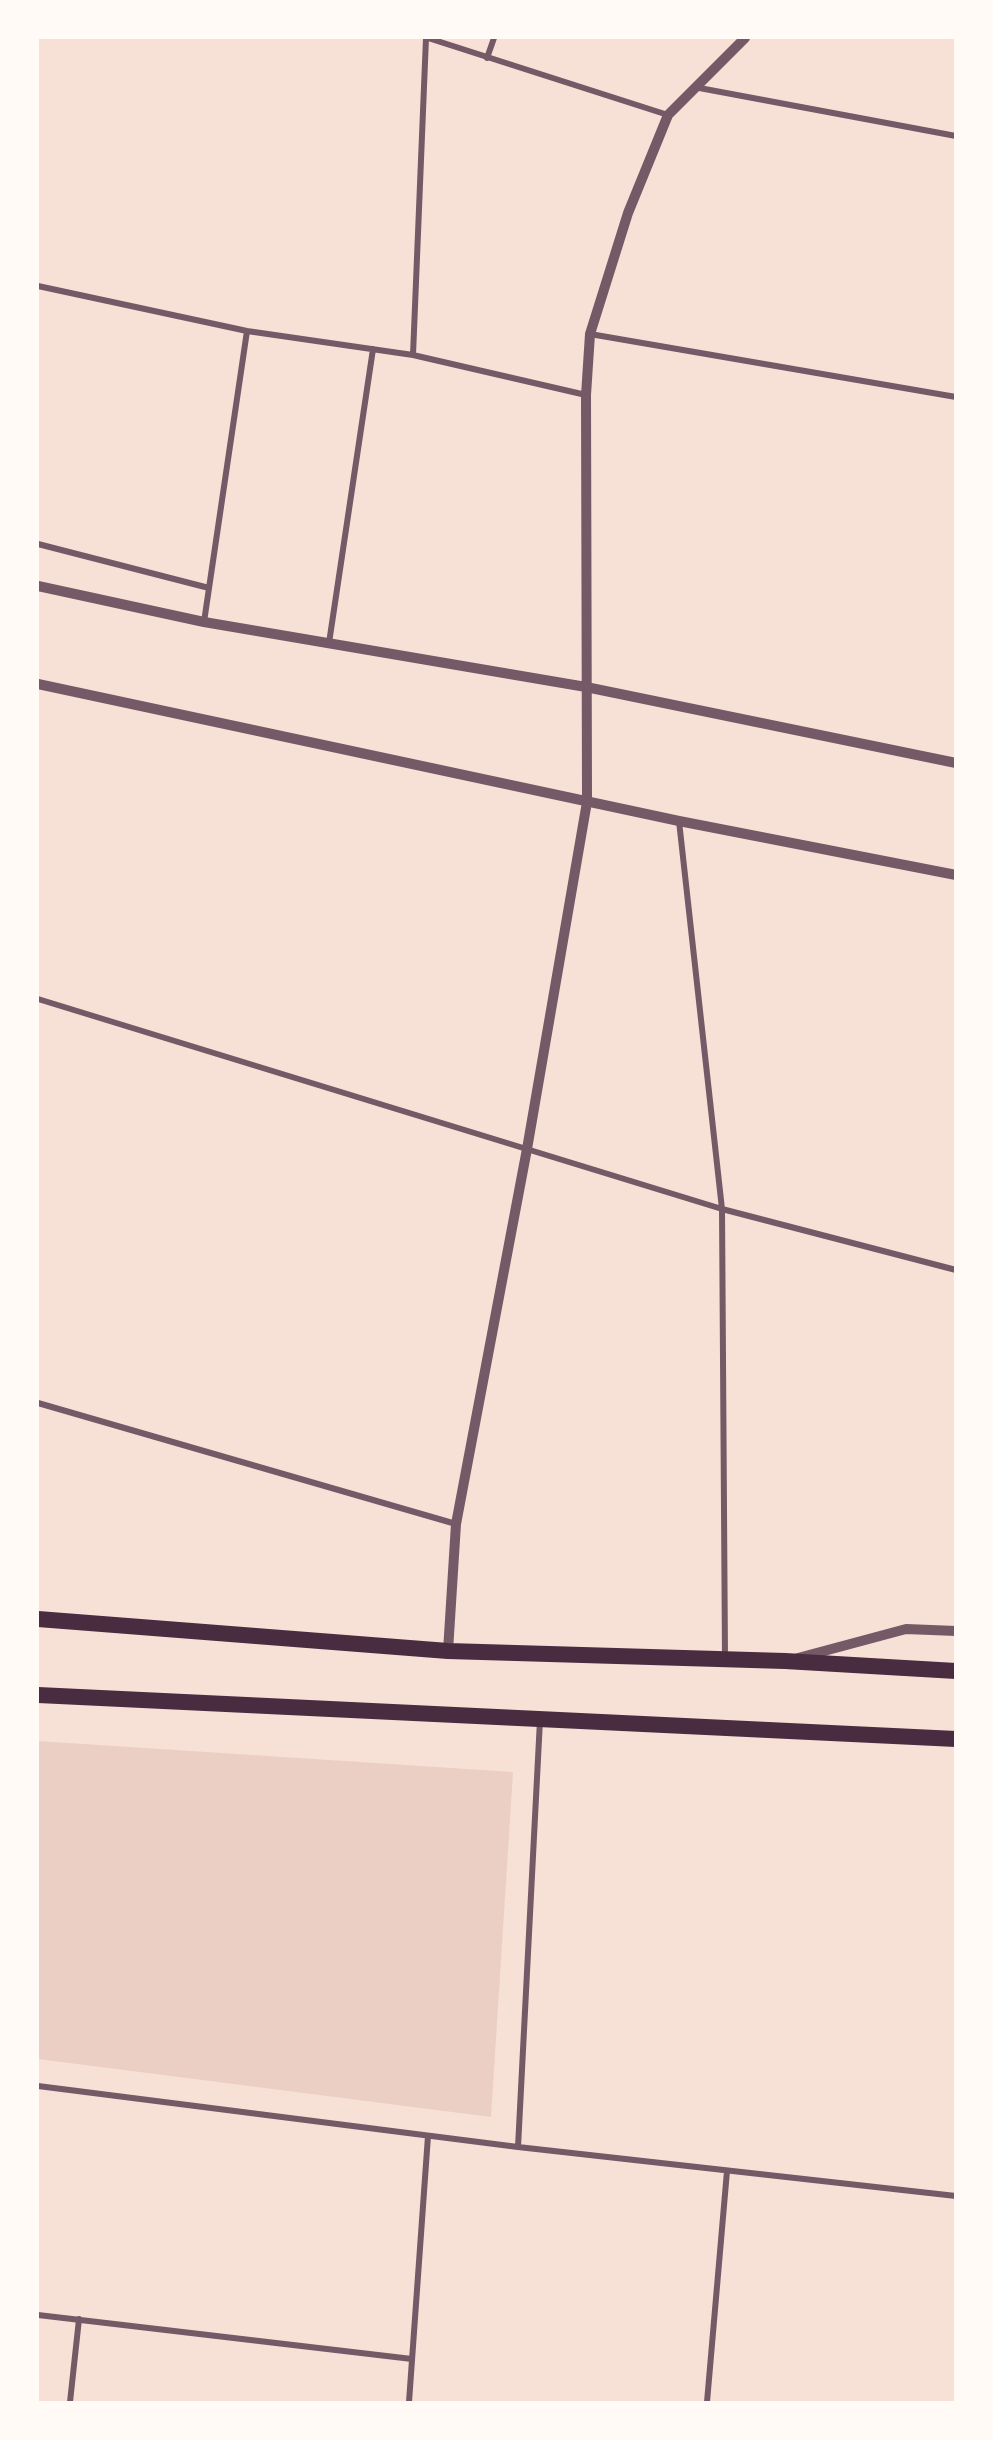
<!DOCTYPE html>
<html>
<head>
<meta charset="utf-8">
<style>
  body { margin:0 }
  #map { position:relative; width:993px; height:2440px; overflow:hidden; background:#f7e1d7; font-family:"Open Sans",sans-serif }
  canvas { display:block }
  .frame { position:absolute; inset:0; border:39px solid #fffaf5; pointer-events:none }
</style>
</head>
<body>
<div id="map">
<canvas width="993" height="2440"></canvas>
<div class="frame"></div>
</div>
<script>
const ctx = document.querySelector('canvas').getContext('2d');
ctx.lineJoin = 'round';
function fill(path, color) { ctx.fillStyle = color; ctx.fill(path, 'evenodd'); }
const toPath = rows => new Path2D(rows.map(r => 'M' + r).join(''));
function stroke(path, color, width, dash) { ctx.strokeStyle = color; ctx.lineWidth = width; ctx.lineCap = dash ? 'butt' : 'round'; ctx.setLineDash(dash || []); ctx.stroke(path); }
const green = toPath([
  [38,1741,513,1772,491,2117,38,2059]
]);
const minor = toPath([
  [428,38,668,115],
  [487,58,494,38],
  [694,87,956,136],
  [38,286,247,331,413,355,586,395],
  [590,334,956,397],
  [413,355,426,38],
  [38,544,209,588],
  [204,622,247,331],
  [329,643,373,349],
  [679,821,722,1209,725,1658],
  [38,999,722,1209,956,1270],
  [38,1403,456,1524],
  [38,2086,518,2147,956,2196],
  [518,2147,540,1720],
  [38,2315,412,2359],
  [70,2402,79,2319],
  [409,2402,428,2136],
  [707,2402,727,2171]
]);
const tertiary = toPath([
  [38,586,204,622,586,687,956,763],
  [38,684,679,821,956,875],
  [448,1651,456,1524,527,1149,587,802,586,395,590,334,628,213,668,115,745,38],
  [798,1658,906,1629,956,1631]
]);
const trunk = toPath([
  [38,1619,448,1651,785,1661,956,1671],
  [38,1695,956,1739]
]);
fill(green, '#ebcfc5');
stroke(minor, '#755966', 6);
stroke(tertiary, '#755966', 10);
stroke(trunk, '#4a2c40', 16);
</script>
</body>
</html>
